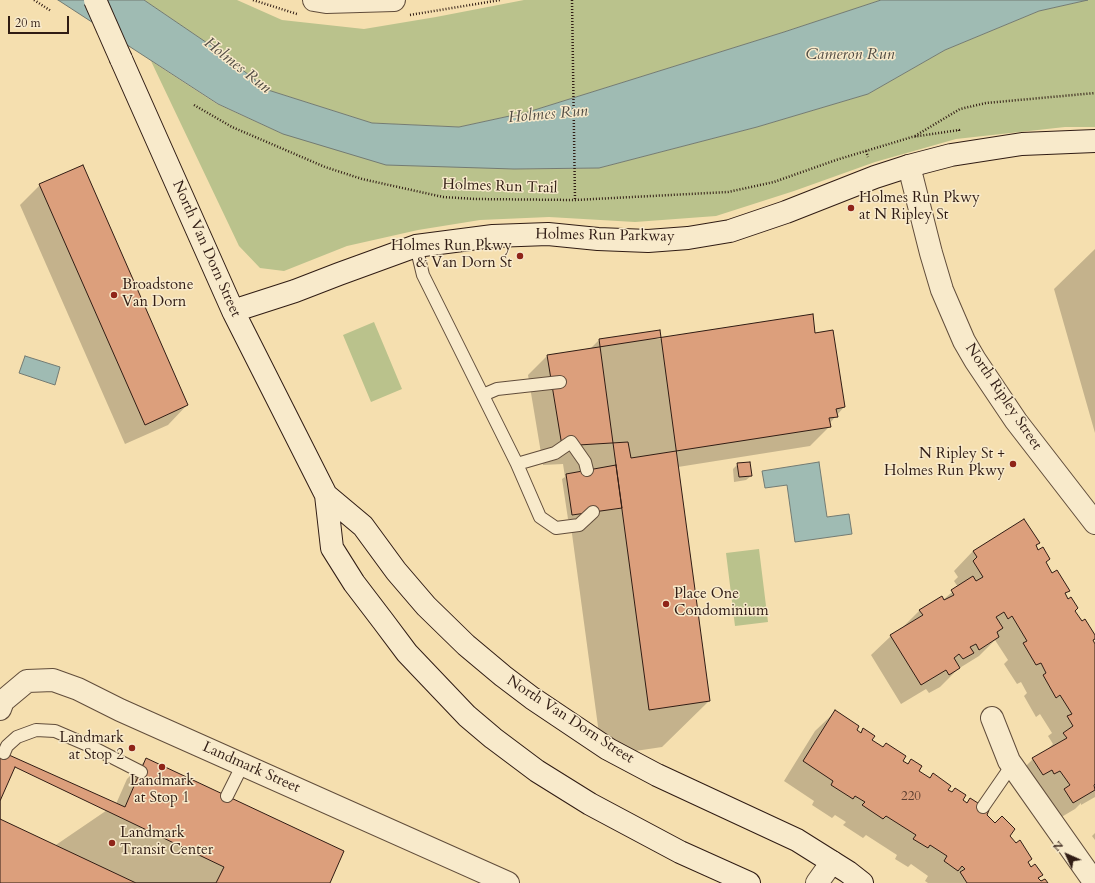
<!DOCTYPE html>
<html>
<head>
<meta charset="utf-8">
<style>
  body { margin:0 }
  #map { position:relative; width:1095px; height:883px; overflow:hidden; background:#f5dfaf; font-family:Cardo,serif }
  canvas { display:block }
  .north { position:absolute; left:1047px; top:835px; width:40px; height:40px; -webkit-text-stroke:3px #f8eacb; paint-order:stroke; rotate:315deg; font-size:11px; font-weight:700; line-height:16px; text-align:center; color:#301c14 }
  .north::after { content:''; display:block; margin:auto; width:14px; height:18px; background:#301c14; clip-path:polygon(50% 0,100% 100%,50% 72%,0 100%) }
  .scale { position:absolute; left:8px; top:16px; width:61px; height:18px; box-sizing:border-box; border:2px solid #301c14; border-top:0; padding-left:5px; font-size:12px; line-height:14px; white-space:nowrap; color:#301c14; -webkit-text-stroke:3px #f8eacb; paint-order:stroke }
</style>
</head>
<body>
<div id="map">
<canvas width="1095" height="883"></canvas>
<div class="north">N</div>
<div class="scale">20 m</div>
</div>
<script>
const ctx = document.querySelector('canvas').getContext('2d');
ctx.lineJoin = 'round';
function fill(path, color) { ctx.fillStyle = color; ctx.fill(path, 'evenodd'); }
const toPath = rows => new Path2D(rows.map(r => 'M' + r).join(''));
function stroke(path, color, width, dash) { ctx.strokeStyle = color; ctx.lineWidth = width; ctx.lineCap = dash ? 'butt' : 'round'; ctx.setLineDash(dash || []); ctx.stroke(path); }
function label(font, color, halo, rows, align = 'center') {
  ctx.font = font + ' Cardo,serif'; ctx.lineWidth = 3; ctx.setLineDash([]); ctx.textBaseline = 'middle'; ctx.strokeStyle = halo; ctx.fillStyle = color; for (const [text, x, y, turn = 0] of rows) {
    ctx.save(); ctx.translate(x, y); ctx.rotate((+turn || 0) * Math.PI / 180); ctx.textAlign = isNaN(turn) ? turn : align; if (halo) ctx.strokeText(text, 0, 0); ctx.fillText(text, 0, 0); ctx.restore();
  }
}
const green = toPath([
  [144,0,237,0,282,20,364,29,436,17,524,0,881,0,784,32,528,112,459,127,372,123,268,90,216,49],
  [1088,0,1095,0,1095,127,1065,127,956,139,875,162,794,191,716,216,635,222,549,217,480,220,418,230,347,246,284,271,260,268,239,246,151,61,217,104,283,134,514,169,599,168,757,127,868,94,945,50,1039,11],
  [374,322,402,389,371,402,343,335],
  [759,549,768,622,735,626,726,553]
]);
const water = toPath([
  [58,0,144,0,216,49,268,90,372,123,459,127,528,112,784,32,881,0,1088,0,1039,11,945,50,868,94,757,127,599,168,514,169,386,165,283,134,218,104,58,0],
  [25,356,60,367,55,385,19,373,25,356],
  [819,462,827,517,849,514,852,534,795,542,787,485,765,488,762,471,819,462]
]);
const shadow = toPath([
  [40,185,187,405,168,425,125,444,20,205],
  [1095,249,1095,433,1054,289],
  [815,334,844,407,829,424,829,427,810,446,678,467,709,701,662,747,602,756,570,519,568,519,562,479,565,477,563,464,543,465,528,375,547,356,590,349,599,340,660,339],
  [738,464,751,476,746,480,734,482,733,469],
  [1024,520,1039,543,1035,546,1038,551,1049,559,1045,563,1052,575,1068,591,1064,595,1074,611,1095,637,1092,641,1095,645,1095,797,1081,805,1081,803,1075,809,1053,822,1013,779,1033,759,1045,752,1053,744,1048,736,1052,733,1040,714,1036,717,1024,696,1027,693,1021,682,1017,684,1004,664,1008,660,995,640,979,656,958,669,940,687,929,693,926,689,901,704,871,655,891,636,900,630,920,610,943,600,958,587,954,581,958,577,954,571,973,551],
  [835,712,855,730,860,733,863,730,871,740,907,764,911,760,918,771,929,779,933,775,947,790,966,803,970,799,1031,859,1027,863,1031,868,1042,875,1038,879,1041,883,1047,883,928,883,925,881,928,876,911,864,908,867,895,859,897,855,866,835,863,838,843,825,846,822,835,815,832,818,812,805,814,801,784,781,815,731],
  [147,759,329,883,0,883,116,804,127,779],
  [1095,833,1095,840,1092,836]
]);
const building = toPath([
  [83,165,188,405,145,425,39,184,83,165],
  [813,314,815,333,833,330,845,407,836,409,838,417,829,418,831,427,631,458,628,442,562,446,547,355,813,314],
  [660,330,710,701,649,710,599,339,660,330],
  [750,462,752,476,739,477,737,463,750,462],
  [616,465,622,508,572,515,566,474,616,465],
  [1024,519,1040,543,1036,545,1038,550,1043,547,1050,559,1046,562,1052,573,1057,570,1070,591,1065,593,1068,599,1071,597,1078,608,1075,611,1082,621,1085,619,1095,635,1095,639,1093,640,1095,644,1095,784,1094,785,1095,790,1073,803,1064,789,1070,785,1060,771,1054,774,1052,770,1043,775,1032,758,1067,738,1063,733,1073,726,1067,716,1072,714,1060,695,1056,698,1043,675,1046,673,1041,663,1036,665,1023,643,1027,641,1012,616,1008,619,1004,612,996,617,1003,628,997,632,999,637,979,650,976,644,970,647,974,653,963,659,959,654,954,658,960,668,949,675,946,670,921,685,890,635,923,615,919,610,942,596,944,600,954,595,951,590,973,576,976,581,983,577,973,561,977,557,973,551,1024,519],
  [835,710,859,726,857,730,861,733,863,728,875,736,872,740,883,747,886,743,906,756,903,761,908,764,911,759,922,766,919,771,930,778,933,773,951,786,948,790,952,792,955,788,966,795,963,800,967,803,970,798,989,810,987,815,995,823,1002,816,1015,829,1010,836,1016,843,1020,840,1032,859,1028,862,1031,867,1035,864,1043,875,1038,878,1041,881,1045,879,1048,883,967,883,960,872,965,869,962,866,958,871,944,861,947,856,930,845,928,848,913,839,916,835,886,816,883,819,862,805,865,802,855,796,853,799,831,785,833,781,803,761,835,710],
  [0,751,125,807,146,758,344,851,330,883,0,883,0,751],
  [15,767,224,867,216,883,136,883,0,819,0,801,15,767]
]);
const path = toPath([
  [34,0,51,11],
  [253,0,297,14],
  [572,0,575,200],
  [410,15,500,0],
  [194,105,232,127,325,167,362,179,443,197,475,199,575,200,728,192,774,182,836,160,912,137,959,130,959,133],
  [915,136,960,109,986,103,1095,93],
  [866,151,868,157],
  [881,198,882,199,894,195]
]);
const lane = toPath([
  [416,246,423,275,517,464,555,453,571,442,585,462,587,470],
  [483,395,497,389,560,382],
  [517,464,540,517,556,528,579,525,593,512],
  [4,753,7,746,17,737,36,730,55,731,90,746,141,772],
  [227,796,243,764],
  [983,807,1012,765]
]);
const street = toPath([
  [314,0,326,2,394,0],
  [909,166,931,253,942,290,964,341,975,360,1016,421,1095,523],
  [0,709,3,701,27,681,53,680,78,689,120,710,508,883],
  [992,718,1009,761,1095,883],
  [817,883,832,862]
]);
const secondary = toPath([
  [121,59,233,311,326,495,332,548,354,583,383,621,407,653,467,716,493,738,537,771,590,804,680,852,749,883],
  [233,311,295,291,339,274,416,246,493,236,548,234,598,239,648,241,688,238,730,231,786,212,875,177,909,166,951,155,1022,144,1095,141],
  [326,495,363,526,396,571,426,606,466,645,503,676,532,698,608,749,657,775,797,840,848,872,862,883]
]);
const secondaryBridge = toPath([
  [95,0,121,59]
]);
const markers = [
  [851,208,4,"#8f2418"],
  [520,256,4,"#8f2418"],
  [114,295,4,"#8f2418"],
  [1013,464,4,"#8f2418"],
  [666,604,4,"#8f2418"],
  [132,748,4,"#8f2418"],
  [162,767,4,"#8f2418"],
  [112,843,4,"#8f2418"]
];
const numberNames = [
  ["220",911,797]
];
const streetNames = [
  ["Holmes Run Trail",500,187,2],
  ["Holmes Run Parkway",605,236,1],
  ["North Van Dorn Street",206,249,66],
  ["North Ripley Street",1003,397,56],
  ["North Van Dorn Street",570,720,33],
  ["Landmark Street",251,768,24]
];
const poiNames = [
  ["Holmes Run Pkwy",859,199],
  ["at N Ripley St",859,216],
  ["Holmes Run Pkwy",512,247,"right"],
  ["& Van Dorn St",512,264,"right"],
  ["Broadstone",122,286],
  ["Van Dorn",122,303],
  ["N Ripley St +",1005,455,"right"],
  ["Holmes Run Pkwy",1005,472,"right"],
  ["Place One",674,595],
  ["Condominium",674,612],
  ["Landmark",124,739,"right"],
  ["at Stop 2",124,756,"right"],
  ["Landmark",162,782,"center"],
  ["at Stop 1",162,799,"center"],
  ["Landmark",120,834],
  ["Transit Center",120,851]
];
const waterNames = [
  ["Cameron Run",850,55],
  ["Holmes Run",237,66,38],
  ["Holmes Run",548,115,-5]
];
fill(green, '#bac28c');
fill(water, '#9fbbb3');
stroke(water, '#737b73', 1);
fill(shadow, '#0003');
fill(building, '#dc9f7c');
stroke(building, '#301c14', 1);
stroke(lane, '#614d3b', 14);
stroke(street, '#614d3b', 24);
stroke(secondary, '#301c14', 24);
stroke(path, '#301c14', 2.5, [1, 2]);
stroke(lane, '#f8eacb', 12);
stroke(street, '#f8eacb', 22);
stroke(secondary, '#f8eacb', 22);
stroke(secondaryBridge, '#301c14', 24, []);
stroke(secondaryBridge, '#f8eacb', 22);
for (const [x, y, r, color] of markers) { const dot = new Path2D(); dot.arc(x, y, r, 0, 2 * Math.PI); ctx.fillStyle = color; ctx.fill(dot); stroke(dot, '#f8eacb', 1.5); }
label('13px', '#5b3d2e', null, numberNames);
label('15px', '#301c14', '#f8eacb', streetNames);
label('15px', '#301c14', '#f8eacb', poiNames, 'left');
label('italic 16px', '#514c44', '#f8eacb', waterNames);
</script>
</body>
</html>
